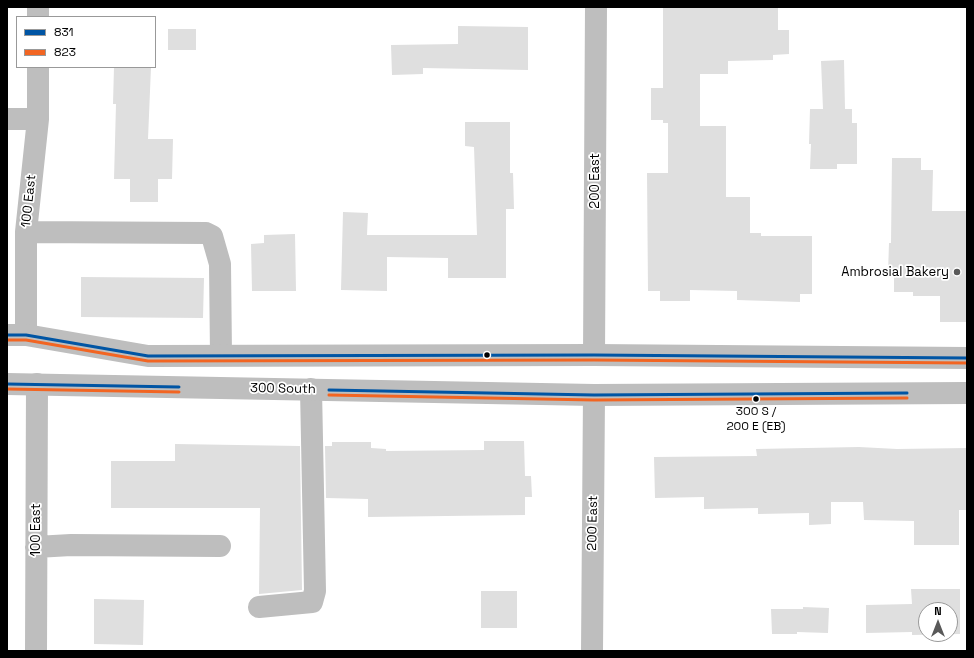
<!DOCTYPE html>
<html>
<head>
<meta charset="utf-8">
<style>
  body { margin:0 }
  #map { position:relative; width:974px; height:658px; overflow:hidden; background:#fff; font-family:"Space Grotesk",sans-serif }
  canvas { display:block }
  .frame { position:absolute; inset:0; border:8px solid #000; pointer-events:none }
  .legend { position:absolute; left:16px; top:16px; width:140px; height:52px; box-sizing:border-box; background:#fff; border:1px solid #999; margin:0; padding:5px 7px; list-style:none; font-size:12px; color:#000 }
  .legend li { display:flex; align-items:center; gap:8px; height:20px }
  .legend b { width:20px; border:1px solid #999 }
  .north { position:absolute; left:918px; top:602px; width:40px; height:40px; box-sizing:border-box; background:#fff; border:1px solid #999; border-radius:50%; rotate:0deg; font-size:11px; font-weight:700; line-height:16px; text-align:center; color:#000 }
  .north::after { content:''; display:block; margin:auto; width:14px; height:18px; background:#595959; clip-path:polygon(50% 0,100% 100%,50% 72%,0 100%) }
</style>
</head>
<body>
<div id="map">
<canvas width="974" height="658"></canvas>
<div class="frame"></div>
<ul class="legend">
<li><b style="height:5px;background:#0055a4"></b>831</li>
<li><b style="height:5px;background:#f26522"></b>823</li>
</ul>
<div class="north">N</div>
</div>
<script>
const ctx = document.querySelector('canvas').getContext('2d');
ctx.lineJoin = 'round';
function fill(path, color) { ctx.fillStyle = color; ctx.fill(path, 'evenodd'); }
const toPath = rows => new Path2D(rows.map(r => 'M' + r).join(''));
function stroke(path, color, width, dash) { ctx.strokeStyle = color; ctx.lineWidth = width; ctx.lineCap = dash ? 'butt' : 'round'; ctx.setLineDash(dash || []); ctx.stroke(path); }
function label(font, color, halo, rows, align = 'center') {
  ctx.font = font + ' "Space Grotesk",sans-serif'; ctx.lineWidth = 3.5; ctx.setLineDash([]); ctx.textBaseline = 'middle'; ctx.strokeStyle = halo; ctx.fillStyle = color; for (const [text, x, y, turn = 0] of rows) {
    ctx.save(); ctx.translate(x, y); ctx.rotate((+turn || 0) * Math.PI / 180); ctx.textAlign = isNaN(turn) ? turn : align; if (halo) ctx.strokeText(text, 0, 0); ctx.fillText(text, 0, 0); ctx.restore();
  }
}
const building = toPath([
  [663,7,778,7,778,30,789,30,789,54,773,55,773,60,728,61,728,74,700,74,700,126,726,126,726,197,750,197,750,233,761,233,761,236,812,236,812,294,800,294,800,302,737,300,737,291,690,290,690,301,660,301,660,291,648,291,647,173,668,173,668,123,663,123,663,120,651,120,651,88,663,88],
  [458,26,528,27,528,70,423,68,423,74,392,75,391,45,458,44],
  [168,29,196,29,196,50,168,50],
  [844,60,845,109,852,109,852,123,857,123,857,164,837,164,837,169,810,169,811,144,809,144,810,109,823,109,821,61],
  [114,67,151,67,148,139,173,139,172,179,158,179,158,202,130,202,130,179,114,179,116,104,113,104],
  [465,122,510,122,510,173,513,173,514,209,506,209,506,278,448,278,448,258,387,257,387,291,341,290,343,212,368,213,367,235,477,235,474,147,465,146],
  [892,158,921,158,921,170,933,170,932,211,967,211,967,322,940,322,940,296,913,296,913,292,894,292,894,273,888,273,889,243,891,243],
  [295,234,296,291,252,291,251,244,264,243,264,235],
  [81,277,204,278,203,318,81,317],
  [484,441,524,441,525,476,531,476,532,497,525,497,525,515,368,517,368,499,326,498,325,446,332,446,332,442,371,442,371,448,386,449,386,451,484,450],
  [175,444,300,446,302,590,259,594,260,508,111,508,111,461,175,461],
  [859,447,897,449,967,448,967,510,959,510,959,545,914,545,914,521,864,520,863,502,831,502,831,524,809,525,809,513,758,514,758,508,704,509,704,497,655,498,654,457,757,456,756,449],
  [911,589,960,589,960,634,912,635,912,632,866,633,866,605,912,604],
  [926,610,950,610,950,634,926,634],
  [481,591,517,591,517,628,481,628],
  [94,599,144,600,143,645,94,644],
  [803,607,829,608,828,633,797,632,797,634,772,634,771,609,803,609]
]);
const minor = toPath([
  [38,17,38,7],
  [7,119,38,119],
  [26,232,206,233,212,236,220,264,221,355],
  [26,335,26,232,38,119,38,67],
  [594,355,596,7],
  [36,547,71,545,220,546],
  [259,607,312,602,315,591,311,389],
  [36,651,37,384],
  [592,651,594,395]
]);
const major = toPath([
  [7,335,26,335,148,356,594,355,967,358],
  [7,384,594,395,967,393]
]);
const bus1 = toPath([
  [7,335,26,335,148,356,594,355,967,358],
  [7,384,179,387],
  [329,390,594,395,907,393]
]);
const bus2 = toPath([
  [7,340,26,340,148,361,594,360,967,363],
  [7,389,179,392],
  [329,395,594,400,907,398]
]);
const markers = [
  [957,272,4,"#595959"],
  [487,355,3.5,"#000"],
  [756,399,3.5,"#000"]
];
const busNames = [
  ["300 S /",756,412],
  ["200 E (EB)",756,427]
];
const streetNames = [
  ["200 East",595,181,-90],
  ["100 East",29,201,-84],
  ["300 South",283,389,1],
  ["200 East",593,523,-89],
  ["100 East",36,530,-90]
];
const poiNames = [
  ["Ambrosial Bakery",949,272]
];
fill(building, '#dfdfdf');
stroke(minor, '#bebebe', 22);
stroke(major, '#bebebe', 22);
stroke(bus1, '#0055a4', 3);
stroke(bus2, '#f26522', 3);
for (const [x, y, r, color] of markers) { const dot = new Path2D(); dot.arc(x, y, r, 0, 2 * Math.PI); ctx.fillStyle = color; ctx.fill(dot); stroke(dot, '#fff', 1.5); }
label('12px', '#000', '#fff', busNames);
label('13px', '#000', '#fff', streetNames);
label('13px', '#000', '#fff', poiNames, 'right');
</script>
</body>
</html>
